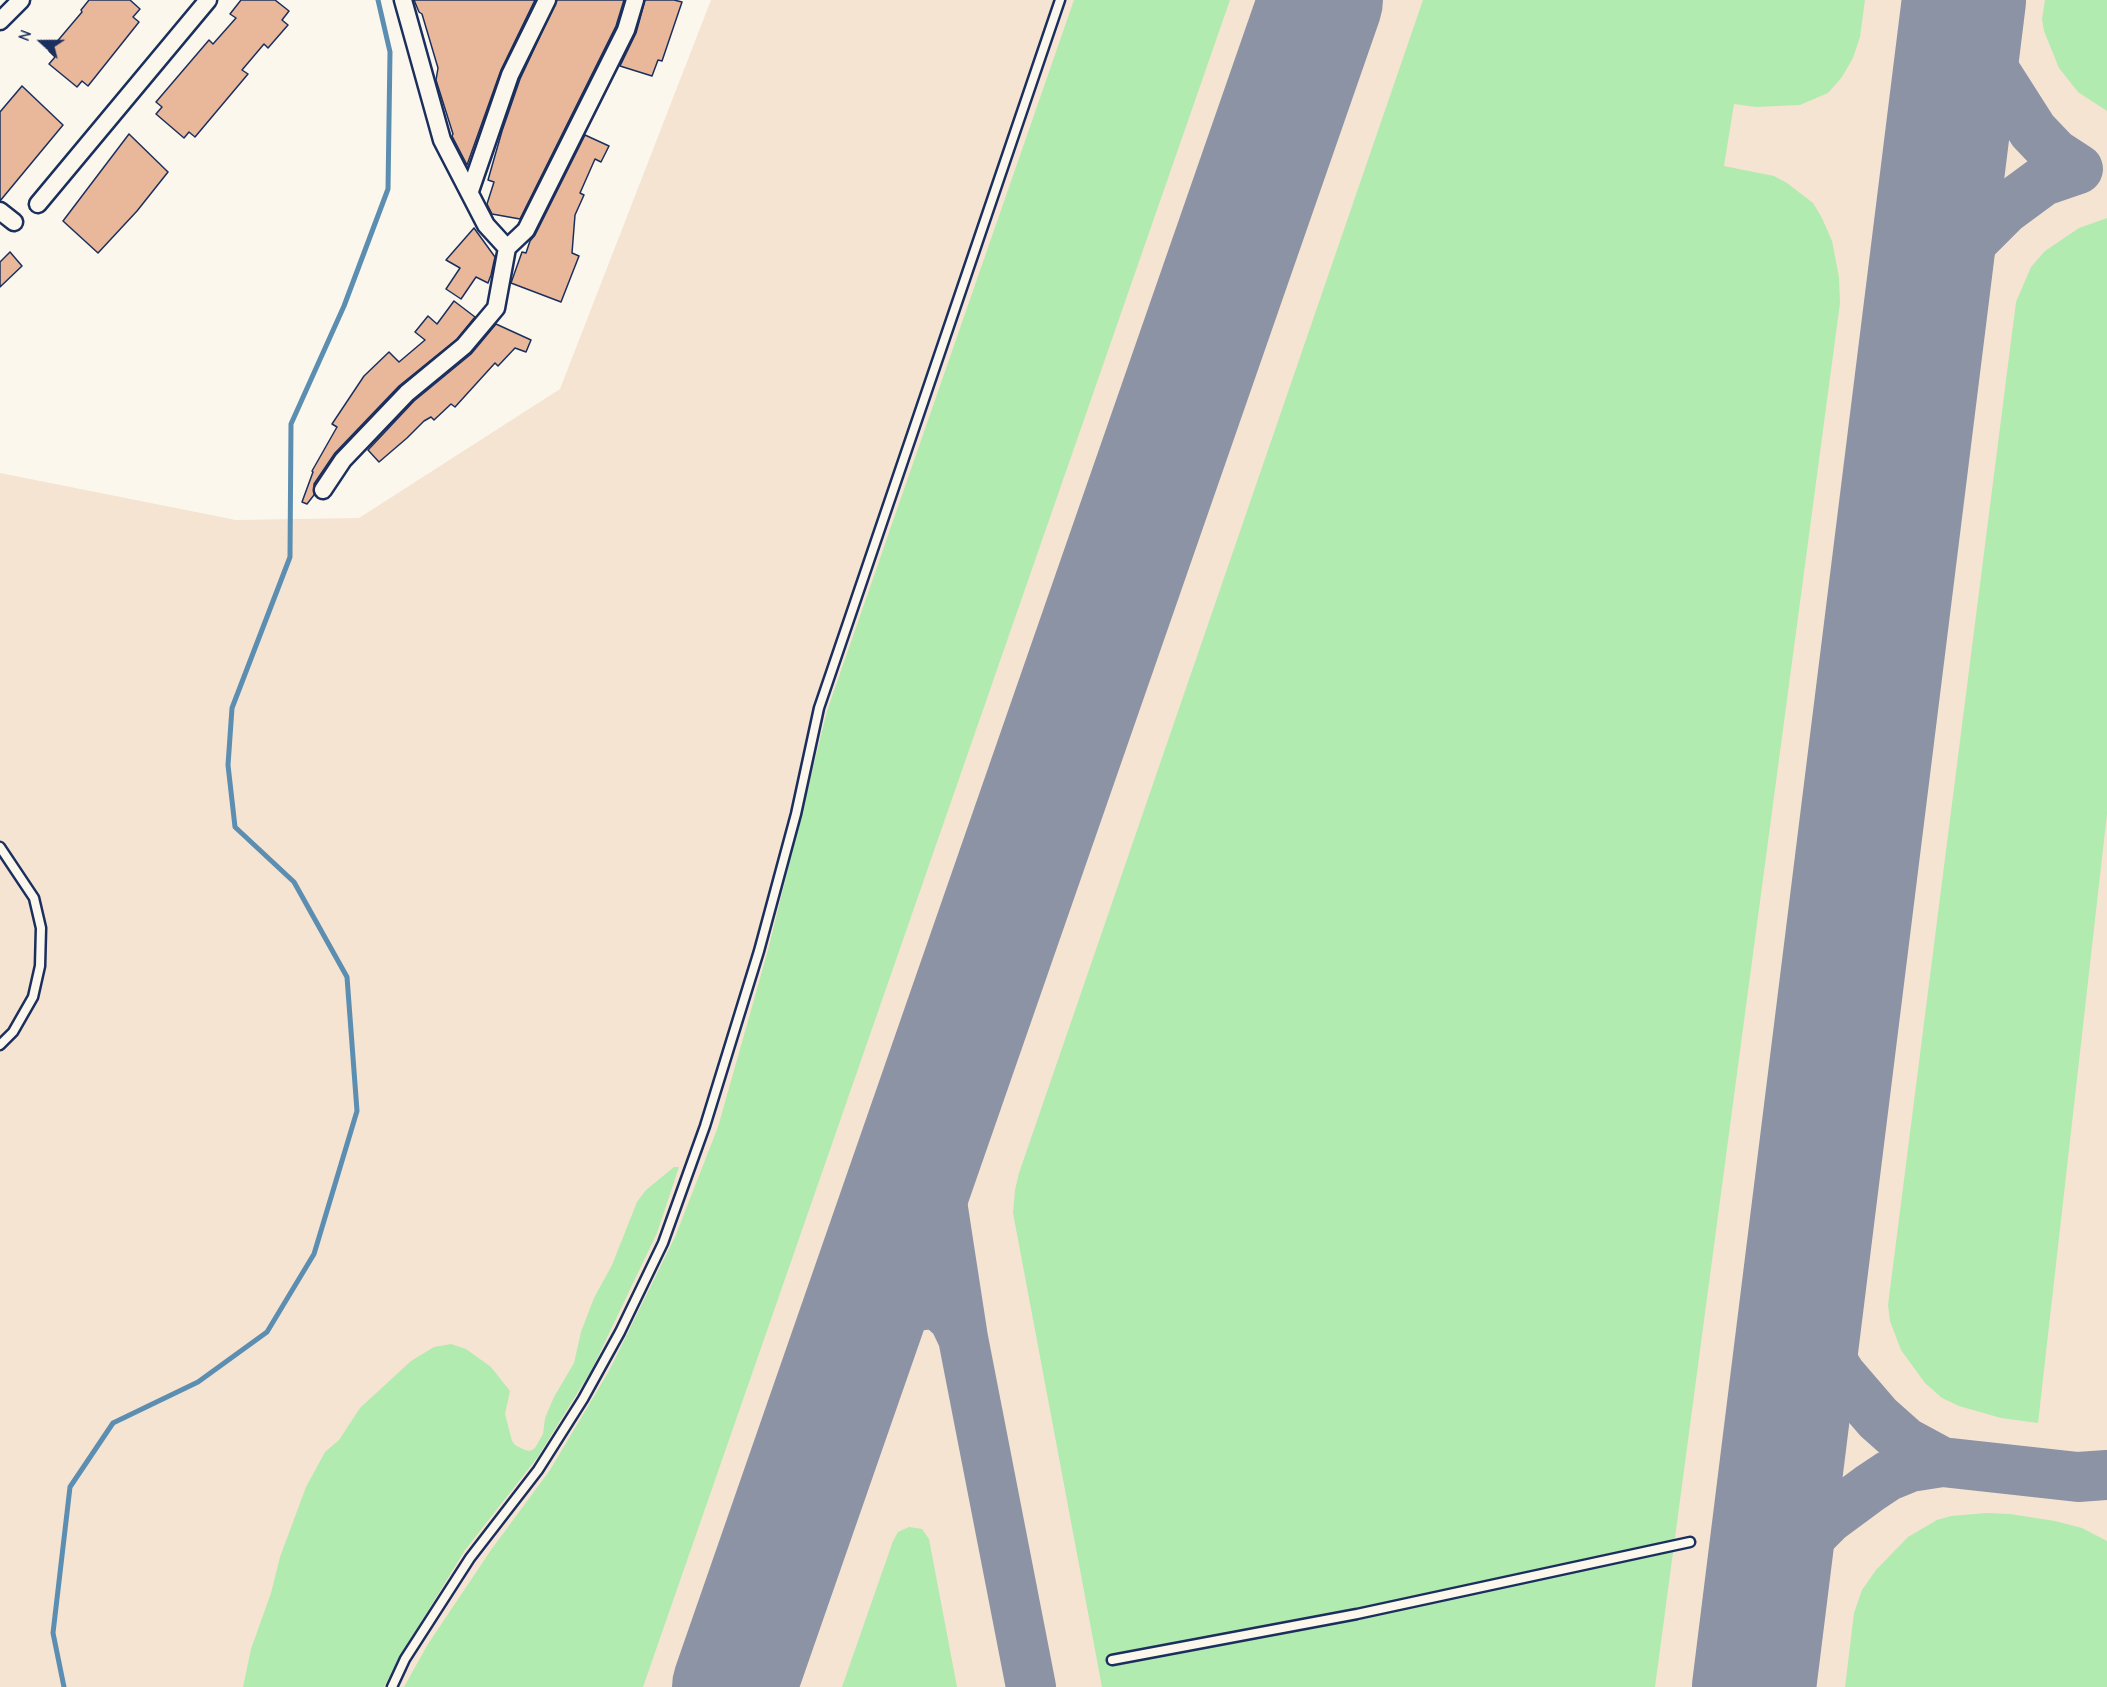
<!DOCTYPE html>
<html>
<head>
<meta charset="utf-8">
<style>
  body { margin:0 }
  #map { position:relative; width:2107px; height:1687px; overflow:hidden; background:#fbf7ec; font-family:"Comic Neue",sans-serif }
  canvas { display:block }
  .north { position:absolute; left:12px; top:12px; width:60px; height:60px; -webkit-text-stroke:4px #fbf7ec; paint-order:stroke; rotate:291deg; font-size:16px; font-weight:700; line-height:24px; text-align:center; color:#1b2f5e }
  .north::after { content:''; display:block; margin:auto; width:21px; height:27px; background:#1b2f5e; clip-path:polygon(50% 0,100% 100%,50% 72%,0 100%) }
</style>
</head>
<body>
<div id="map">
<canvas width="2107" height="1687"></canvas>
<div class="north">N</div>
</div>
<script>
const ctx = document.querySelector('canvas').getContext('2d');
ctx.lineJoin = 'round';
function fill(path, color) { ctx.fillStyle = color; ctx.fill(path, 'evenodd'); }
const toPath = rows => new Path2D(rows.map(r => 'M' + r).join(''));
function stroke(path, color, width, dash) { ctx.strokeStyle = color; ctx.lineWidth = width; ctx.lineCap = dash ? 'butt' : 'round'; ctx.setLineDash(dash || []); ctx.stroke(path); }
const built = toPath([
  [711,0,2107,0,2107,1687,0,1687,0,473,236,520,359,518,560,389]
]);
const green = toPath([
  [1074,0,1230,0,643,1687,404,1687,428,1644,491,1550,550,1470,609,1371,675,1237,718,1127,768,950,827,711],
  [1423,0,1865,0,1860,37,1853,58,1842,77,1828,93,1800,105,1756,107,1734,104,1724,166,1774,176,1787,183,1813,203,1822,218,1832,241,1839,277,1840,303,1655,1687,1102,1687,1013,1213,1015,1190,1019,1173],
  [2045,0,2107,0,2107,111,2078,92,2059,68,2044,31,2042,19],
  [2107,218,2107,814,2038,1423,2001,1418,1959,1406,1942,1398,1925,1383,1901,1350,1890,1321,1888,1305,2016,302,2031,267,2045,251,2079,228],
  [674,1167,679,1167,657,1233,591,1371,537,1458,465,1550,399,1658,384,1687,243,1687,251,1649,271,1593,280,1557,306,1487,325,1452,339,1440,360,1408,411,1361,434,1347,451,1344,466,1349,491,1367,510,1391,505,1414,512,1441,515,1445,525,1450,530,1451,535,1448,543,1434,545,1418,554,1397,574,1363,581,1332,594,1298,612,1265,637,1202,646,1190],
  [1986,1513,2010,1514,2055,1521,2082,1528,2107,1541,2107,1687,1845,1687,1854,1613,1862,1590,1876,1570,1908,1537,1937,1520,1951,1516],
  [909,1527,922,1529,929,1539,957,1687,842,1687,893,1541,898,1532]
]);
const stream = toPath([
  [64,1687,53,1633,70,1487,113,1423,198,1382,267,1332,314,1254,357,1111,347,977,294,882,235,827,228,765,232,708,290,557,291,424,344,306,388,189,390,52,378,0]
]);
const taxiway = toPath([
  [1926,300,1938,278,1949,265,2005,209,2043,181,2078,169,2055,154,2033,131,1989,62,1963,9],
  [930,1124,963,1338,1031,1687],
  [837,1390,867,1340,892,1317,909,1307,932,1304,941,1307,954,1319,963,1338],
  [1942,1462,2078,1477,2107,1475],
  [1767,1580,1828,1519,1870,1488,1888,1476,1910,1467,1942,1462,1905,1442,1878,1418,1841,1375,1801,1310]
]);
const runway = toPath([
  [734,1687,1321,0],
  [1754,1687,1964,0]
]);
const building = toPath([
  [89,0,130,0,140,9,133,17,139,22,88,86,82,81,77,87,49,64,55,57,49,51,82,12,81,10,89,0],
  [241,0,275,0,289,11,282,20,288,25,268,48,264,44,242,70,248,74,195,137,189,132,184,138,156,114,162,107,156,102,209,40,213,44,236,18,230,14,241,0],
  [414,0,535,0,501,70,467,165,452,136,453,134,436,80,438,68,422,14,419,12,414,0],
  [557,0,624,0,616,26,520,219,492,214,487,204,494,182,488,180,502,131,520,79,557,0],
  [645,0,674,0,682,2,662,61,658,60,652,76,620,66,636,33,645,0],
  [22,86,63,125,0,201,0,112,22,86],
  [129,134,168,172,137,211,98,253,63,221,129,134],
  [585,135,609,146,601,162,595,159,580,193,584,195,575,215,572,253,579,256,561,302,511,283,522,252,526,253,530,241,535,235,585,135],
  [474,228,495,257,491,275,488,283,476,277,461,299,446,289,460,268,446,260,474,228],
  [10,252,22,266,0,287,0,262,10,252],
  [454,301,475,317,457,339,399,386,335,453,314,484,314,495,307,504,302,502,313,472,312,471,337,427,332,424,364,376,389,352,399,362,425,340,415,332,428,316,437,324,454,301],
  [496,324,531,340,526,352,515,348,498,366,495,363,455,407,451,404,434,420,431,417,424,421,407,438,379,462,368,450,414,401,471,354,496,324]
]);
const lane = toPath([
  [0,847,34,898,41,928,40,966,33,997,13,1032,0,1045],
  [1112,1660,1357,1614,1690,1542],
  [392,1687,405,1659,470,1558,538,1470,583,1399,620,1332,663,1243,705,1126,759,951,796,814,819,708,1060,0]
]);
const street = toPath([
  [403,0,442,140,486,225,507,248],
  [0,21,21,0],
  [470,191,510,75,547,0],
  [38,204,208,0],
  [0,211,14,222],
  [323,490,343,460,407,393,464,346,496,308,507,248,526,230,626,30,635,0]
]);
fill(built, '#f6e4d3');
fill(green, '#b1ebb0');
stroke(stream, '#5c8eb1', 5);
stroke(taxiway, '#8b93a5', 50);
stroke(runway, '#8b93a5', 124);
fill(building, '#e9b89a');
stroke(building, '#1b2f5e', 1.5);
stroke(lane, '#1b2f5e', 13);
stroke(street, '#1b2f5e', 21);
stroke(lane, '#fbf7ec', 8);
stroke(street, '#fbf7ec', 16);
</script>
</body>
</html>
